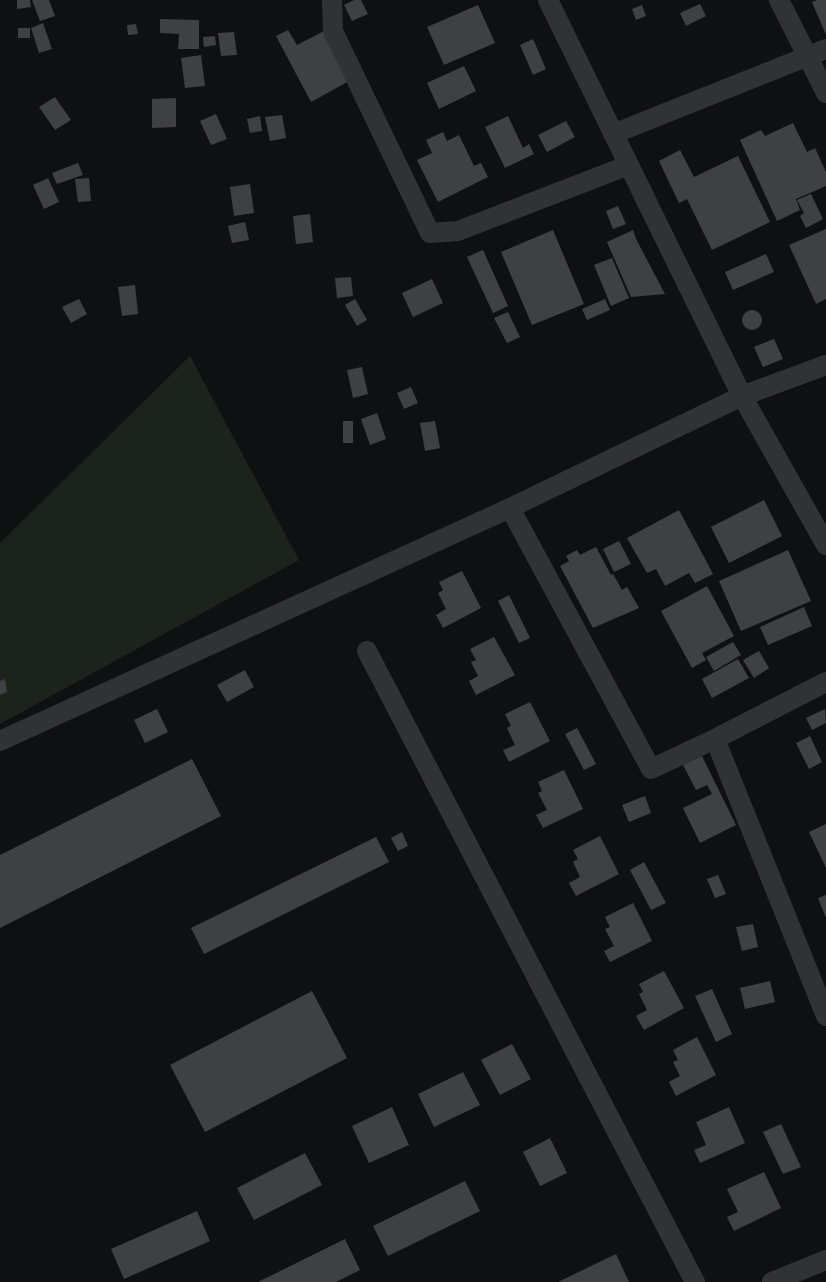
<!DOCTYPE html>
<html>
<head>
<meta charset="utf-8">
<style>
  body { margin:0 }
  canvas { display:block; background:#0f1011 }
</style>
</head>
<body>
<canvas width="826" height="1282"></canvas>
<script>
const ctx = document.querySelector('canvas').getContext('2d');
ctx.lineJoin = 'round';
function fill(path, color) { ctx.fillStyle = color; ctx.fill(path, 'evenodd'); }
const toPath = rows => new Path2D(rows.map(r => 'M' + r).join(''));
function stroke(path, color, width, dash) { ctx.strokeStyle = color; ctx.lineWidth = width; ctx.lineCap = dash ? 'butt' : 'round'; ctx.setLineDash(dash || []); ctx.stroke(path); }
const green = toPath([
  [190,356,299,560,0,724,0,543]
]);
const building = toPath([
  [17,0,30,0,31,7,17,9],
  [32,0,49,0,55,16,40,21],
  [354,0,361,0,368,14,352,21,344,5],
  [817,0,826,0,826,35,812,2],
  [700,4,706,16,686,26,680,13],
  [478,5,495,43,444,65,427,27],
  [642,5,646,16,636,20,632,9],
  [160,19,199,20,199,49,178,49,179,34,160,33],
  [43,23,52,49,39,53,31,28],
  [136,24,138,34,128,35,127,25],
  [18,28,30,28,30,38,18,38],
  [288,30,297,45,324,31,351,80,311,102,276,36],
  [234,32,237,55,221,56,218,33],
  [215,36,216,45,204,47,203,37],
  [533,39,546,69,533,75,520,45],
  [201,55,205,86,185,88,181,58],
  [464,66,476,91,439,109,427,83],
  [55,97,71,120,55,130,39,107],
  [176,98,176,127,152,128,152,99],
  [216,114,227,139,211,145,200,121],
  [282,115,286,138,270,141,265,117],
  [260,116,262,131,250,133,247,119],
  [508,116,523,148,529,144,534,154,505,168,485,127],
  [566,121,575,137,547,152,538,135],
  [793,123,807,152,815,148,826,172,826,186,796,199,800,210,777,221,740,140,761,130,765,136],
  [443,132,447,141,459,135,474,166,481,163,488,177,438,202,417,160,432,153,426,140],
  [680,150,694,177,738,156,770,222,712,250,687,199,679,203,659,161],
  [78,163,83,175,57,184,52,173],
  [48,178,59,202,44,209,33,185],
  [89,178,91,201,78,202,75,179],
  [250,184,254,213,234,216,230,187],
  [811,194,823,219,806,228,800,216,804,213,797,200],
  [618,206,626,224,613,229,606,211],
  [310,214,313,242,296,244,293,216],
  [245,222,249,240,232,243,228,226],
  [826,229,826,299,816,304,789,245],
  [553,230,584,304,532,325,501,252],
  [633,230,636,239,665,294,631,297,607,242],
  [483,250,508,306,493,313,467,257],
  [766,254,774,272,733,290,725,272],
  [612,258,629,298,611,306,594,265],
  [351,277,353,296,337,298,335,278],
  [432,279,443,303,413,317,402,293],
  [135,285,138,314,122,316,118,287],
  [79,299,87,314,71,323,62,307],
  [355,299,367,320,357,326,345,305],
  [605,299,610,310,587,320,582,309],
  '742 320a10 10 0 1 1 20 0a10 10 0 1 1-20 0Z',
  [508,312,520,337,507,343,494,318],
  [774,339,783,359,763,367,754,347],
  [362,367,368,394,353,398,347,370],
  [411,387,418,403,404,409,397,393],
  [377,413,386,439,370,445,361,419],
  [343,421,353,421,353,443,343,443],
  [435,421,440,448,425,451,420,423],
  [764,500,782,536,729,563,711,527],
  [679,510,713,574,695,583,689,573,665,586,656,569,647,573,627,538],
  [619,541,631,564,614,572,603,549],
  [596,547,611,575,613,574,622,590,627,587,639,608,593,628,560,566,569,561,566,556,577,550,580,555],
  [788,550,811,601,741,631,719,581],
  [462,571,481,608,443,628,436,615,446,609,438,593,443,590,439,582],
  [707,586,734,636,702,653,706,660,692,668,661,611],
  [509,595,530,638,519,643,498,601],
  [804,607,812,626,768,645,760,627],
  [494,637,515,675,476,695,469,681,478,676,471,662,476,660,470,649],
  [733,642,741,655,714,671,706,657],
  [759,651,769,668,754,678,743,660],
  [738,659,749,678,712,698,702,679],
  [245,670,254,687,227,702,217,685],
  [5,679,7,692,0,695,0,681],
  [530,702,550,741,509,762,503,750,515,745,507,728,511,726,505,714],
  [157,709,168,732,145,743,134,720],
  [825,709,826,723,812,730,806,718],
  [577,728,596,764,584,770,565,734],
  [810,736,822,762,809,769,796,743],
  [702,756,736,825,700,843,683,808,712,794,707,785,696,790,683,765],
  [192,759,221,816,0,928,0,855],
  [564,770,583,809,543,828,536,815,547,810,538,793,542,791,538,782],
  [645,796,651,813,629,822,622,805],
  [826,824,826,868,809,832],
  [402,832,408,846,398,851,391,838],
  [600,836,619,874,576,896,569,883,580,877,573,862,578,859,573,850],
  [376,837,389,862,204,954,191,928],
  [644,862,666,903,651,910,630,870],
  [718,875,726,894,715,898,707,879],
  [826,895,826,918,818,898],
  [633,903,652,941,610,962,604,951,614,946,605,929,610,927,605,917],
  [753,924,758,947,742,951,736,927],
  [664,971,684,1008,644,1030,636,1016,647,1010,639,994,643,992,639,984],
  [770,981,775,1002,745,1009,740,988],
  [712,989,732,1034,716,1042,695,996],
  [312,991,347,1058,205,1132,170,1065],
  [697,1037,716,1075,676,1096,669,1082,680,1076,673,1062,678,1060,673,1050],
  [512,1044,531,1079,500,1095,481,1060],
  [463,1072,480,1105,434,1127,418,1094],
  [392,1107,409,1145,369,1163,352,1126],
  [729,1107,745,1143,700,1163,694,1150,706,1145,696,1122],
  [781,1124,801,1167,783,1174,763,1132],
  [550,1138,567,1173,540,1186,523,1152],
  [305,1153,322,1185,254,1220,237,1188],
  [764,1172,781,1208,734,1231,727,1217,738,1212,727,1189],
  [465,1181,480,1211,388,1256,373,1226],
  [197,1211,210,1241,124,1279,111,1249],
  [345,1239,360,1270,336,1282,258,1282],
  [616,1254,629,1282,558,1282]
]);
const street = toPath([
  [332,0,333,31,430,233,458,231,629,165],
  [548,0,742,396,826,545],
  [779,0,826,93],
  [613,134,826,49],
  [510,508,651,769,715,739,826,682],
  [367,651,695,1282],
  [715,739,826,1016],
  [0,741,510,508,742,396,826,365],
  [772,1282,826,1260]
]);
fill(green, '#1c231c');
fill(building, '#3e4044');
stroke(street, '#303236', 20);
</script>
</body>
</html>
